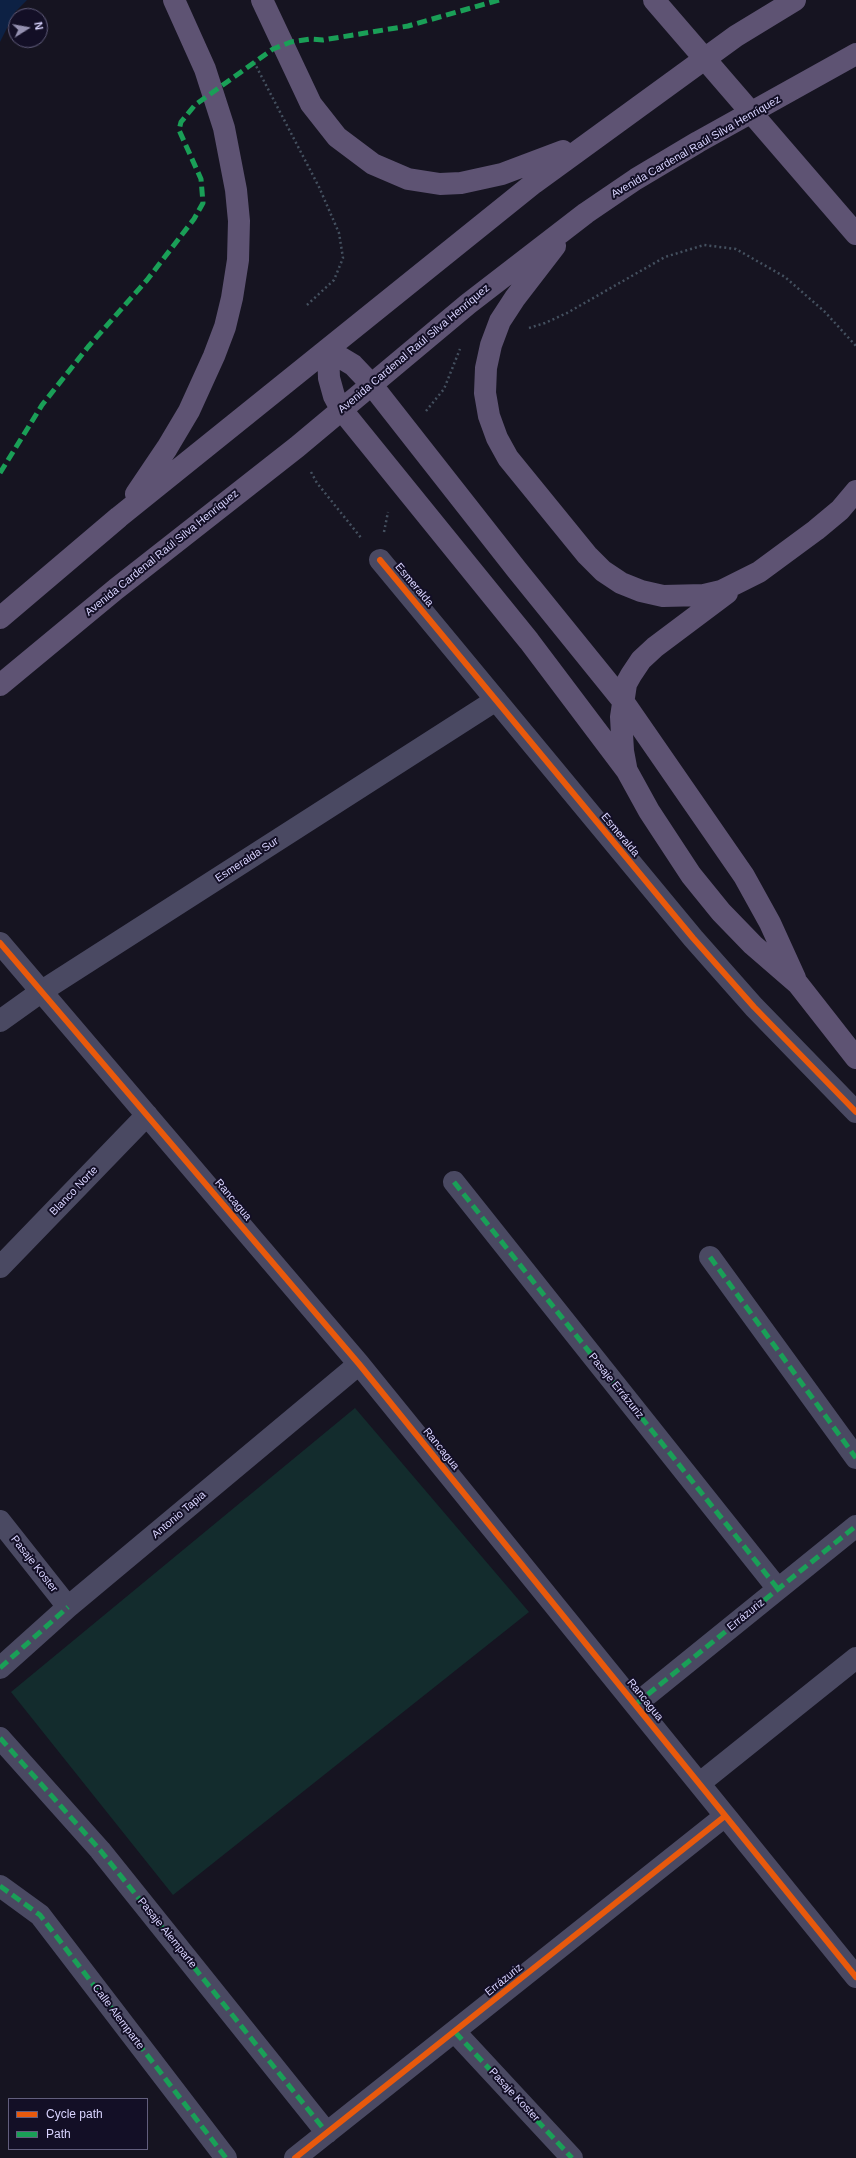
<!DOCTYPE html>
<html>
<head>
<meta charset="utf-8">
<style>
  body { margin:0 }
  #map { position:relative; width:856px; height:2158px; overflow:hidden; background:#161421; font-family:Arial,sans-serif }
  canvas { display:block }
  .legend { position:absolute; left:8px; top:2098px; width:140px; height:52px; box-sizing:border-box; background:#130f26; border:1px solid #625e7d; margin:0; padding:5px 7px; list-style:none; font-size:12px; color:#d9d4ff }
  .legend li { display:flex; align-items:center; gap:8px; height:20px }
  .legend b { width:20px; border:1px solid #625e7d }
  .north { position:absolute; left:8px; top:8px; width:40px; height:40px; box-sizing:border-box; background:#130f26; border:1px solid #625e7d; border-radius:50%; rotate:79deg; font-size:11px; font-weight:700; line-height:16px; text-align:center; color:#d9d4ff }
  .north::after { content:''; display:block; margin:auto; width:14px; height:18px; background:#9591b1; clip-path:polygon(50% 0,100% 100%,50% 72%,0 100%) }
</style>
</head>
<body>
<div id="map">
<canvas width="856" height="2158"></canvas>
<ul class="legend">
<li><b style="height:5px;background:#e8590c"></b>Cycle path</li>
<li><b style="height:5px;background:#1a9f57"></b>Path</li>
</ul>
<div class="north">N</div>
</div>
<script>
const ctx = document.querySelector('canvas').getContext('2d');
ctx.lineJoin = 'round';
function fill(path, color) { ctx.fillStyle = color; ctx.fill(path, 'evenodd'); }
const toPath = rows => new Path2D(rows.map(r => 'M' + r).join(''));
function stroke(path, color, width, dash) { ctx.strokeStyle = color; ctx.lineWidth = width; ctx.lineCap = dash ? 'butt' : 'round'; ctx.setLineDash(dash || []); ctx.stroke(path); }
function label(font, color, halo, rows, align = 'center') {
  ctx.font = font + ' Arial,sans-serif'; ctx.lineWidth = 4; ctx.setLineDash([]); ctx.textBaseline = 'middle'; ctx.strokeStyle = halo; ctx.fillStyle = color; for (const [text, x, y, turn = 0] of rows) {
    ctx.save(); ctx.translate(x, y); ctx.rotate((+turn || 0) * Math.PI / 180); ctx.textAlign = isNaN(turn) ? turn : align; if (halo) ctx.strokeText(text, 0, 0); ctx.fillText(text, 0, 0); ctx.restore();
  }
}
const green = toPath([
  [355,1408,529,1612,173,1895,11,1692]
]);
const water = toPath([
  [0,0,27,0,15,12,0,42]
]);
const path = toPath([
  [254,62,319,187,339,233,343,258,334,280,307,305],
  [529,328,545,323,567,313,665,257,704,245,736,249,785,277,825,312,856,346],
  [426,411,444,389,460,349],
  [311,472,317,483,362,539],
  [384,532,388,512]
]);
const minor = toPath([
  [380,560,693,938,754,1007,856,1112],
  [0,943,359,1364,856,1977],
  [0,1021,42,991,496,700],
  [454,1182,778,1589],
  [710,1257,856,1458],
  [0,1267,147,1115],
  [0,1521,68,1607],
  [0,1668,68,1607,359,1364],
  [636,1704,856,1526],
  [0,1738,100,1850,327,2133],
  [700,1783,856,1658],
  [0,1886,40,1915,226,2158],
  [455,2032,572,2158],
  [295,2158,725,1816]
]);
const primary = toPath([
  [262,0,311,104,337,137,373,164,408,179,440,184,461,183,502,174,563,151],
  [654,0,856,234],
  [555,246,515,298,500,321,491,345,486,368,485,393,489,416,497,438,508,458,587,555,603,571,621,583,641,591,663,596,704,595,721,591,759,572,816,530,840,510,856,491],
  [328,350,329,378,334,396,341,409,529,641,627,771,649,811,691,875,721,912,753,945,798,984,856,1058],
  [328,350,353,365,371,384,517,570,623,701,744,876,770,923,795,978],
  [136,494,167,448,189,411,214,356,225,327,232,298,238,260,239,221,236,190,224,128,205,69,174,0],
  [0,618,119,517,534,183,736,36,795,0],
  [0,685,116,589,297,447,468,304,586,213,636,179,698,142,856,54],
  [626,767,623,751,621,717,626,684,631,675,641,660,655,647,727,593]
]);
const quiet = toPath([
  [0,473,42,405,88,347,147,280,194,219,203,203,201,179,179,130,181,122,195,105,273,49,291,42,310,39,323,40,408,26,499,0],
  [454,1182,778,1589],
  [710,1257,856,1458],
  [0,1668,68,1607],
  [636,1704,856,1526],
  [0,1738,100,1850,327,2133],
  [0,1886,40,1915,226,2158],
  [455,2032,572,2158]
]);
const cycleway = toPath([
  [380,560,693,938,754,1007,856,1112],
  [0,943,359,1364,856,1977],
  [295,2158,725,1816]
]);
const streetNames = [
  ["Avenida Cardenal Raúl Silva Henríquez",696,147,-30],
  ["Avenida Cardenal Raúl Silva Henríquez",414,349,-40],
  ["Avenida Cardenal Raúl Silva Henríquez",162,553,-39],
  ["Esmeralda",414,585,50],
  ["Esmeralda",620,835,50],
  ["Esmeralda Sur",247,860,-33],
  ["Blanco Norte",74,1191,-46],
  ["Rancagua",233,1200,50],
  ["Pasaje Errázuriz",616,1386,51],
  ["Rancagua",441,1449,51],
  ["Antonio Tapia",179,1515,-40],
  ["Pasaje Koster",34,1564,52],
  ["Errázuriz",746,1615,-39],
  ["Rancagua",645,1700,51],
  ["Pasaje Alemparte",167,1933,51],
  ["Errázuriz",504,1980,-39],
  ["Calle Alemparte",118,2017,53],
  ["Pasaje Koster",514,2095,47]
];
fill(green, '#132c2d');
fill(water, '#0d2144');
stroke(path, '#44505f', 2.5, [2, 3]);
stroke(minor, '#4a4962', 22);
stroke(primary, '#5e5373', 22);
stroke(quiet, '#1a9f57', 5, [10, 5]);
stroke(cycleway, '#e8590c', 6);
label('11px', '#d9d4ff', '#130f26', streetNames);
</script>
</body>
</html>
